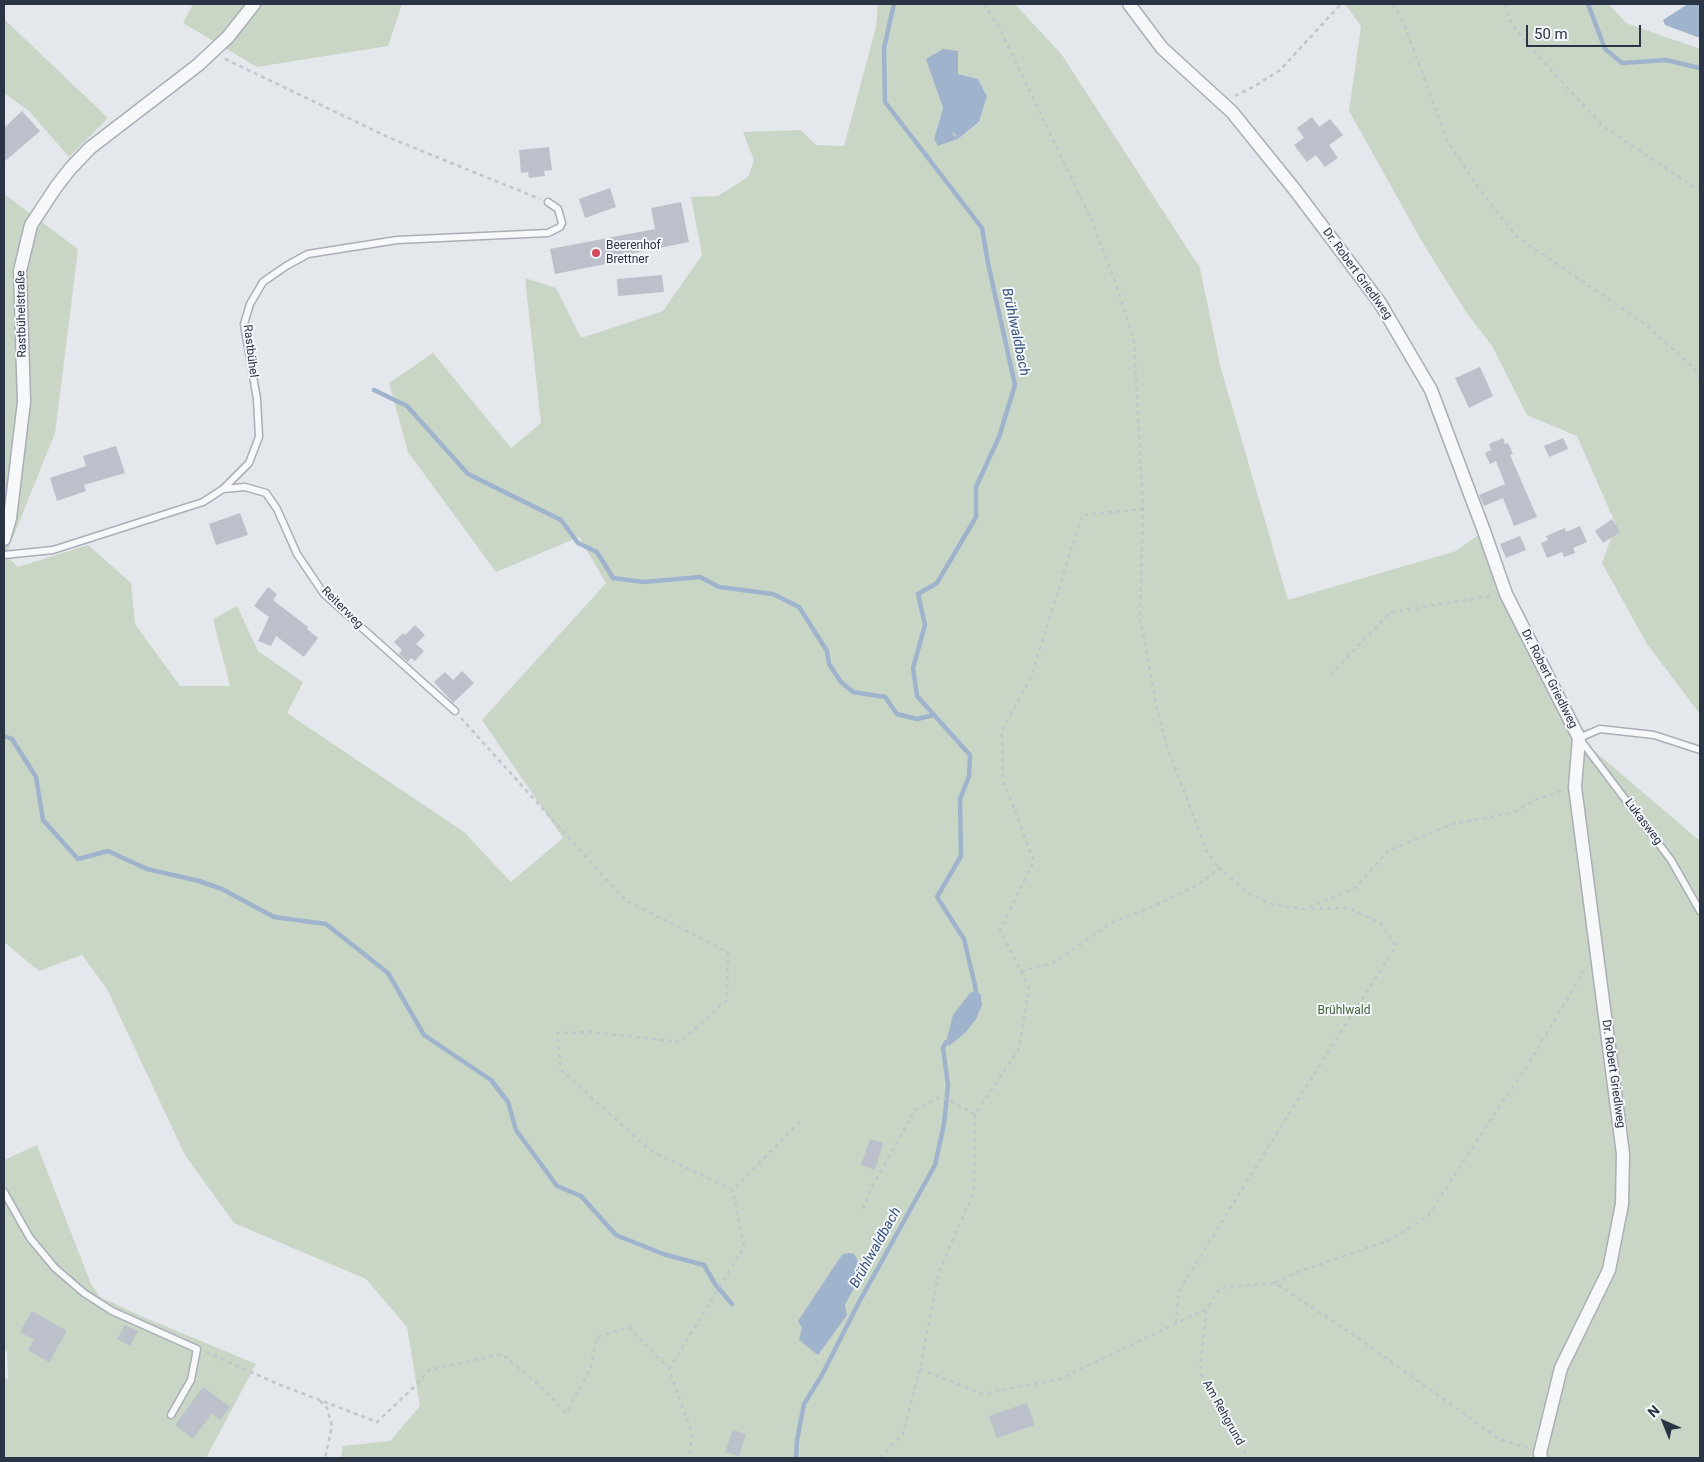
<!DOCTYPE html>
<html>
<head>
<meta charset="utf-8">
<style>
  body { margin:0 }
  #map { position:relative; width:1704px; height:1462px; overflow:hidden; background:#e4e7ec; font-family:Roboto,sans-serif }
  canvas { display:block }
  .frame { position:absolute; inset:0; border:5px solid #2b3445; pointer-events:none }
  .north { position:absolute; left:1639px; top:1397px; width:50px; height:50px; -webkit-text-stroke:4px #f4f6f9; paint-order:stroke; rotate:316deg; font-size:14px; font-weight:700; line-height:20px; text-align:center; color:#2b3445 }
  .north::after { content:''; display:block; margin:auto; width:18px; height:22px; background:#2b3445; clip-path:polygon(50% 0,100% 100%,50% 72%,0 100%) }
  .scale { position:absolute; left:1526px; top:25px; width:115px; height:22px; box-sizing:border-box; border:2px solid #2b3445; border-top:0; padding-left:6px; font-size:15px; line-height:18px; white-space:nowrap; color:#2b3445; -webkit-text-stroke:4px #f4f6f9; paint-order:stroke }
</style>
</head>
<body>
<div id="map">
<canvas width="1704" height="1462"></canvas>
<div class="frame"></div>
<div class="north">N</div>
<div class="scale">50 m</div>
</div>
<script>
const ctx = document.querySelector('canvas').getContext('2d');
ctx.lineJoin = 'round';
function fill(path, color) { ctx.fillStyle = color; ctx.fill(path, 'evenodd'); }
const toPath = rows => new Path2D(rows.map(r => 'M' + r).join(''));
function stroke(path, color, width, dash) { ctx.strokeStyle = color; ctx.lineWidth = width; ctx.lineCap = dash ? 'butt' : 'round'; ctx.setLineDash(dash || []); ctx.stroke(path); }
function label(font, color, halo, rows, align = 'center') {
  ctx.font = font + ' Roboto,sans-serif'; ctx.lineWidth = 4; ctx.setLineDash([]); ctx.textBaseline = 'middle'; ctx.strokeStyle = halo; ctx.fillStyle = color; for (const [text, x, y, turn = 0] of rows) {
    ctx.save(); ctx.translate(x, y); ctx.rotate((+turn || 0) * Math.PI / 180); ctx.textAlign = isNaN(turn) ? turn : align; if (halo) ctx.strokeText(text, 0, 0); ctx.fillText(text, 0, 0); ctx.restore();
  }
}
const green = toPath([
  [193,4,402,4,388,46,257,67,183,23],
  [878,4,1015,4,1062,55,1200,268,1220,365,1288,600,1456,551,1484,531,1506,594,1579,738,1700,841,1700,1458,341,1458,343,1446,390,1441,420,1406,407,1327,366,1279,234,1223,185,1155,107,989,82,955,39,971,4,942,4,194,78,249,55,433,6,555,18,567,88,545,131,583,135,624,180,686,230,686,213,619,237,606,258,651,303,682,287,713,464,832,511,882,563,838,482,720,606,583,579,537,496,572,408,452,389,383,433,353,511,448,541,423,525,278,556,288,581,338,663,311,702,255,691,197,718,196,748,177,754,160,743,132,801,130,816,145,844,146,876,27],
  [958,51,958,74,978,79,987,96,979,123,958,139,938,146,934,139,943,108,927,59],
  [1345,4,1609,4,1626,23,1700,49,1700,714,1647,644,1602,563,1616,525,1577,436,1527,415,1492,346,1466,312,1424,245,1349,111,1361,26],
  [4,19,108,118,69,157,29,111,4,93],
  [37,1145,91,1284,100,1297,141,1316,256,1364,206,1458,4,1458,4,1378,8,1379,7,1352,4,1349,4,1160]
]);
const water = toPath([
  [1688,4,1700,4,1700,38,1665,25,1663,20],
  [943,49,958,51,958,74,978,79,987,96,979,122,958,139,938,146,934,139,943,108,926,59],
  [976,990,981,995,982,1005,976,1019,966,1032,949,1046,946,1042,953,1015,970,993],
  [849,1253,854,1254,863,1271,845,1305,847,1315,818,1355,799,1340,802,1328,798,1321,839,1259,843,1254]
]);
const stream = toPath([
  [894,4,884,48,885,102,982,228,988,263,1015,385,999,437,976,487,976,517,937,583,918,594,925,625,913,668,917,696,970,755,969,776,960,799,961,856,937,897,964,939,976,990],
  [1588,4,1605,49,1622,63,1666,60,1700,68],
  [374,390,407,406,468,474,561,520,578,543,597,552,613,578,644,582,700,577,719,587,773,594,799,607,827,651,829,664,841,682,853,692,885,697,897,714,917,719,934,715],
  [4,736,12,739,36,777,43,820,78,859,108,851,147,869,199,881,222,889,274,917,326,924,388,973,424,1035,491,1080,508,1102,516,1130,557,1186,581,1196,616,1235,663,1254,704,1265,715,1284,732,1304],
  [796,1458,797,1440,804,1404,822,1375,858,1304,935,1165,944,1124,948,1085,943,1048,946,1042]
]);
const building = toPath([
  [22,111,40,131,4,162,4,128],
  [1312,117,1319,127,1330,119,1343,135,1329,145,1338,158,1325,167,1316,155,1307,162,1294,145,1304,138,1297,128],
  [549,147,552,170,544,171,545,176,529,178,528,172,521,173,519,150],
  [610,188,616,207,585,218,579,199],
  [681,202,689,242,610,258,611,263,555,274,550,249,655,229,651,208],
  [662,275,664,292,618,296,617,279],
  [1480,367,1493,396,1469,408,1455,378],
  [1503,438,1505,444,1508,443,1513,454,1510,455,1537,517,1514,526,1503,498,1484,506,1479,495,1505,484,1496,461,1490,464,1485,453,1491,450,1489,444],
  [1563,438,1568,449,1549,457,1544,446],
  [116,446,125,473,84,485,86,491,57,501,50,478,86,466,83,456],
  [240,513,248,535,216,545,209,524],
  [1612,519,1620,532,1603,543,1595,531],
  [1580,526,1587,542,1573,548,1575,553,1564,557,1562,552,1547,558,1541,543,1548,540,1546,536,1565,528,1566,532],
  [1520,536,1526,550,1506,558,1500,544],
  [268,587,277,594,273,600,308,627,307,629,318,638,304,657,276,636,271,646,258,641,269,617,254,606],
  [415,625,425,635,416,644,424,651,415,661,411,658,408,662,399,654,402,650,394,642,403,633,405,635],
  [462,671,474,683,453,703,434,682,445,672,453,680],
  [870,1139,883,1143,875,1170,861,1165],
  [32,1311,67,1331,49,1362,28,1350,34,1340,20,1332],
  [125,1325,138,1331,130,1346,117,1339],
  [203,1387,230,1407,220,1420,212,1413,193,1439,175,1425],
  [1027,1403,1035,1425,997,1438,989,1416],
  [733,1430,746,1434,739,1456,725,1452]
]);
const path = toPath([
  [984,4,1000,29,1092,221,1116,284,1134,341,1143,509,1140,618,1157,708,1166,744,1207,852,1219,868],
  [1393,4,1404,24,1448,142,1480,190,1516,236,1645,324,1694,368,1700,379],
  [1505,4,1511,23,1538,56,1603,126,1700,191],
  [225,59,390,138,540,199],
  [1235,96,1255,86,1280,70,1341,4],
  [953,133,958,139],
  [1330,675,1391,612,1492,596],
  [461,718,625,900,728,952,727,1000,680,1042,590,1032,557,1033,561,1070,651,1151,733,1190,801,1120],
  [1021,971,1053,963,1111,923,1154,906,1198,885,1219,868,1250,894,1274,905,1304,909,1355,888,1388,851,1452,824,1512,813,1539,798,1562,791],
  [863,1209,873,1185,915,1110,941,1096,975,1114],
  [1275,1283,1295,1273,1390,1240,1428,1216,1491,1119,1526,1068,1584,971],
  [1206,1310,1200,1372,1242,1440,1246,1458],
  [1176,1323,1179,1291,1298,1099,1396,946,1380,923,1349,908,1307,909],
  [206,1352,278,1384,377,1422,414,1387,429,1370,502,1354,542,1388,566,1413,590,1370,597,1337,629,1327,669,1369,692,1434,689,1458],
  [669,1369,744,1247,733,1190],
  [920,1369,982,1394,1060,1379,1206,1309,1220,1288,1275,1283,1357,1337,1499,1439,1527,1448],
  [320,1401,327,1408,332,1426,325,1458],
  [880,1458,903,1434,920,1369,939,1271,974,1192,975,1114,1019,1049,1029,987,1000,930,1034,861,1003,780,1002,731,1031,677,1082,515,1143,509]
]);
const lane = toPath([
  [223,489,245,487,266,493,277,509,297,554,324,594,455,711],
  [4,555,53,550,203,502,223,489,249,463,259,437,257,399,244,324,250,304,263,282,286,266,308,254,397,240,548,233,560,227,562,223,558,209,548,202],
  [1700,750,1654,735,1600,729,1579,738,1671,860,1700,911],
  [4,1192,30,1238,55,1268,84,1293,112,1311,197,1349,191,1380,171,1415]
]);
const street = toPath([
  [1129,4,1162,48,1232,112,1295,190,1380,303,1431,390,1484,531,1506,594,1579,738,1575,787,1623,1154,1622,1204,1609,1270,1561,1368,1540,1453,1541,1458],
  [4,539,10,518,24,402,20,271,31,225,56,187,70,169,90,148,198,65,228,37,254,4]
]);
const markers = [
  [596,253,5,"#d1495b"]
];
const poiNames = [
  ["Beerenhof",606,246],
  ["Brettner",606,260]
];
const streetNames = [
  ["Dr. Robert Griedlweg",1357,274,54],
  ["Rastbühelstraße",22,314,-91],
  ["Rastbühel",250,351,83],
  ["Reiterweg",342,608,45],
  ["Dr. Robert Griedlweg",1549,679,63],
  ["Lukasweg",1643,822,53],
  ["Dr. Robert Griedlweg",1613,1074,82],
  ["Am Rehgrund",1223,1413,61]
];
const parkNames = [
  ["Brühlwald",1344,1011]
];
const waterNames = [
  ["Brühlwaldbach",1015,332,78],
  ["Brühlwaldbach",876,1248,-61]
];
fill(green, '#c9d6c5');
fill(water, '#9fb4cc');
stroke(stream, '#9fb4cc', 4.5);
fill(building, '#bbc0ca');
stroke(lane, '#a9aeb7', 9);
stroke(street, '#a9aeb7', 15);
stroke(path, '#c2c5cb', 2.5, [4, 4]);
stroke(lane, '#f7f8fa', 6);
stroke(street, '#f7f8fa', 12);
for (const [x, y, r, color] of markers) { const dot = new Path2D(); dot.arc(x, y, r, 0, 2 * Math.PI); ctx.fillStyle = color; ctx.fill(dot); stroke(dot, '#f4f6f9', 2); }
label('12px', '#2b3445', '#f4f6f9', poiNames, 'left');
label('12px', '#2b3445', '#f4f6f9', streetNames);
label('12px', '#3f6138', '#f4f6f9', parkNames);
label('italic 14px', '#34527a', '#f4f6f9', waterNames);
</script>
</body>
</html>
